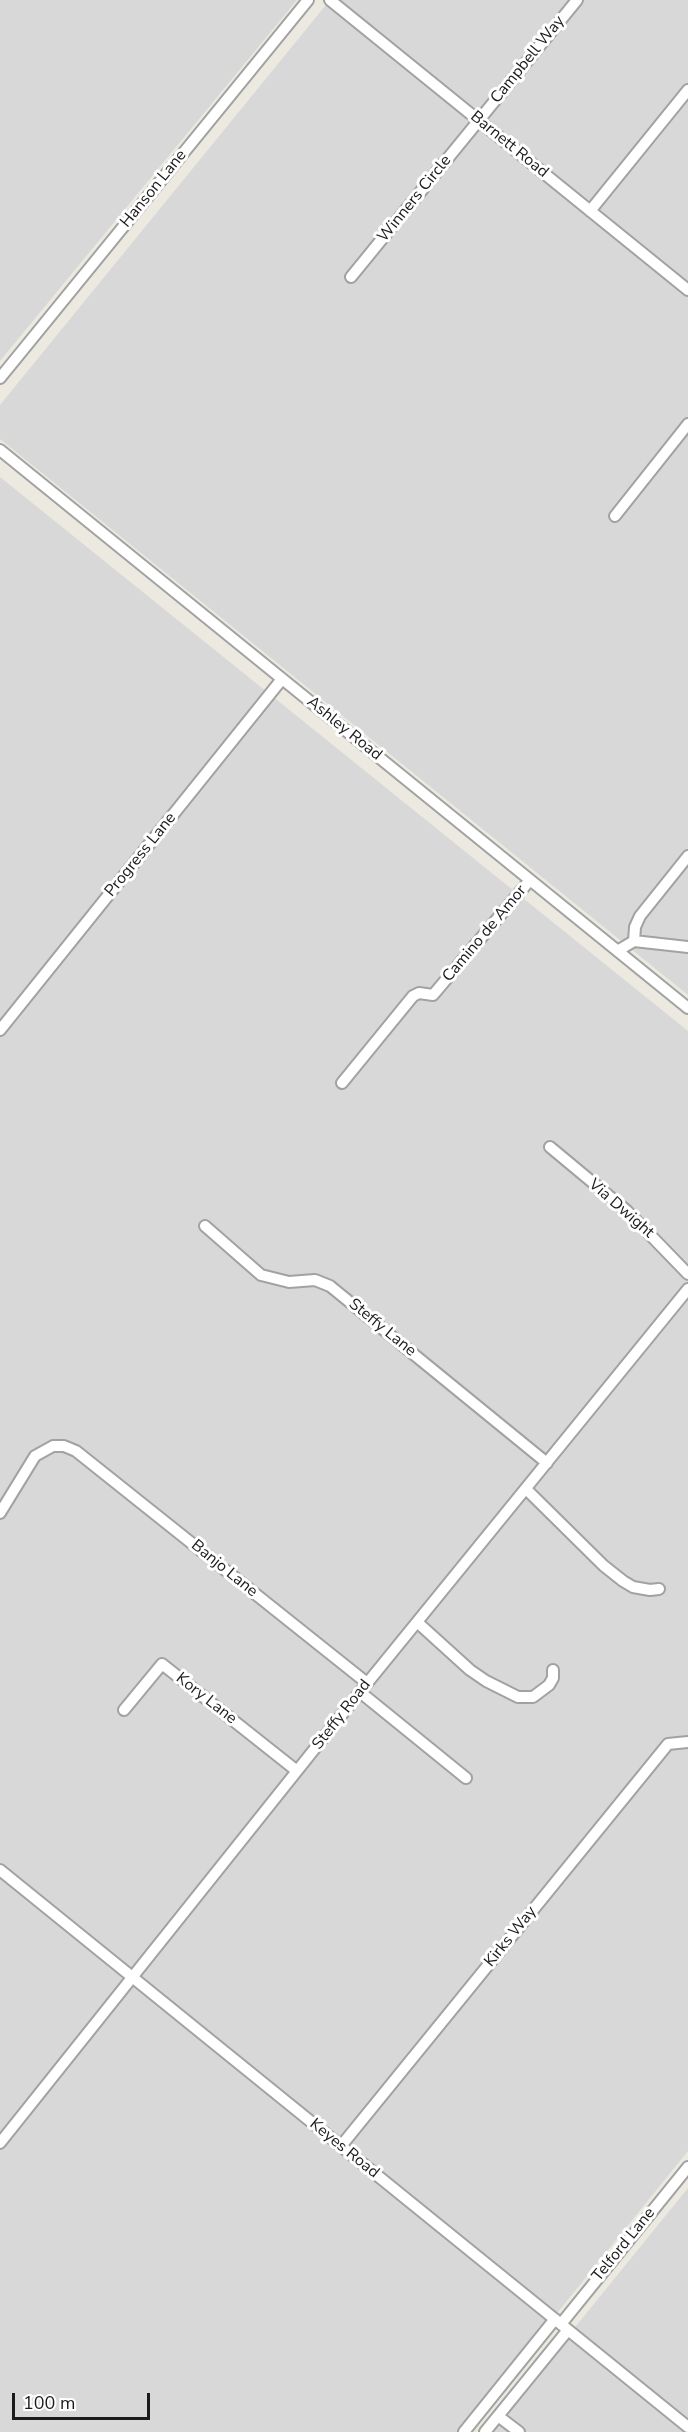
<!DOCTYPE html>
<html>
<head>
<meta charset="utf-8">
<style>
  body { margin:0 }
  #map { position:relative; width:688px; height:2432px; overflow:hidden; background:#ece9e0; font-family:"Nunito Sans",sans-serif }
  canvas { display:block }
  .scale { position:absolute; left:12px; top:2393px; width:138px; height:27px; box-sizing:border-box; border:3px solid #1b1b1b; border-top:0; padding-left:8px; font-size:18px; line-height:21px; white-space:nowrap; color:#1b1b1b; -webkit-text-stroke:4px #fff; paint-order:stroke }
</style>
</head>
<body>
<div id="map">
<canvas width="688" height="2432"></canvas>
<div class="scale">100 m</div>
</div>
<script>
const ctx = document.querySelector('canvas').getContext('2d');
ctx.lineJoin = 'round';
function fill(path, color) { ctx.fillStyle = color; ctx.fill(path, 'evenodd'); }
const toPath = rows => new Path2D(rows.map(r => 'M' + r).join(''));
function stroke(path, color, width, dash) { ctx.strokeStyle = color; ctx.lineWidth = width; ctx.lineCap = dash ? 'butt' : 'round'; ctx.setLineDash(dash || []); ctx.stroke(path); }
function label(font, color, halo, rows, align = 'center') {
  ctx.font = font + ' "Nunito Sans",sans-serif'; ctx.lineWidth = 6; ctx.setLineDash([]); ctx.textBaseline = 'middle'; ctx.strokeStyle = halo; ctx.fillStyle = color; for (const [text, x, y, turn = 0] of rows) {
    ctx.save(); ctx.translate(x, y); ctx.rotate((+turn || 0) * Math.PI / 180); ctx.textAlign = isNaN(turn) ? turn : align; if (halo) ctx.strokeText(text, 0, 0); ctx.fillText(text, 0, 0); ctx.restore();
  }
}
const residential = toPath([
  [0,0,297,0,0,361],
  [330,0,688,0,688,995,0,439,0,405],
  [0,477,688,1031,688,2151,461,2432,0,2432],
  [688,2188,688,2432,490,2432]
]);
const minor = toPath([
  [330,0,688,290],
  [590,211,688,90],
  [351,277,577,0],
  [0,378,308,0],
  [0,450,688,1008],
  [615,516,688,424],
  [634,941,635,927,640,916,688,856],
  [619,950,634,941,688,947],
  [0,1030,282,679],
  [342,1083,413,996,419,993,433,995,530,880],
  [550,1147,627,1211,688,1274],
  [205,1226,261,1275,289,1282,315,1280,330,1286,547,1463],
  [526,1489,604,1566,623,1581,633,1587,650,1590,659,1589],
  [0,1513,35,1456,53,1446,64,1446,76,1451,367,1683],
  [417,1622,470,1670,486,1681,518,1697,533,1697,549,1685,553,1678,553,1670],
  [360,1692,466,1778],
  [124,1710,162,1664,297,1771],
  [0,1870,688,2427],
  [0,2143,360,1692,688,1289],
  [341,2146,668,1744,688,1742],
  [561,2324,688,2167],
  [498,2416,519,2432],
  [464,2432,555,2319],
  [485,2432,568,2330]
]);
const streetNames = [
  ["Campbell Way",528,60,-51],
  ["Barnett Road",509,145,39],
  ["Hanson Lane",154,189,-51],
  ["Winners Circle",415,199,-51],
  ["Ashley Road",344,729,39],
  ["Progress Lane",141,855,-51],
  ["Camino de Amor",485,934,-50],
  ["Via Dwight",621,1209,41],
  ["Steffy Lane",382,1328,39],
  ["Banjo Lane",224,1569,39],
  ["Kory Lane",206,1699,38],
  ["Steffy Road",342,1715,-52],
  ["Kirks Way",511,1937,-51],
  ["Keyes Road",344,2149,39],
  ["Telford Lane",624,2245,-51]
];
fill(residential, '#d9d8d8');
stroke(minor, '#a2a2a2', 14);
stroke(minor, '#fff', 10);
label('16px', '#1b1b1b', '#fff', streetNames);
</script>
</body>
</html>
